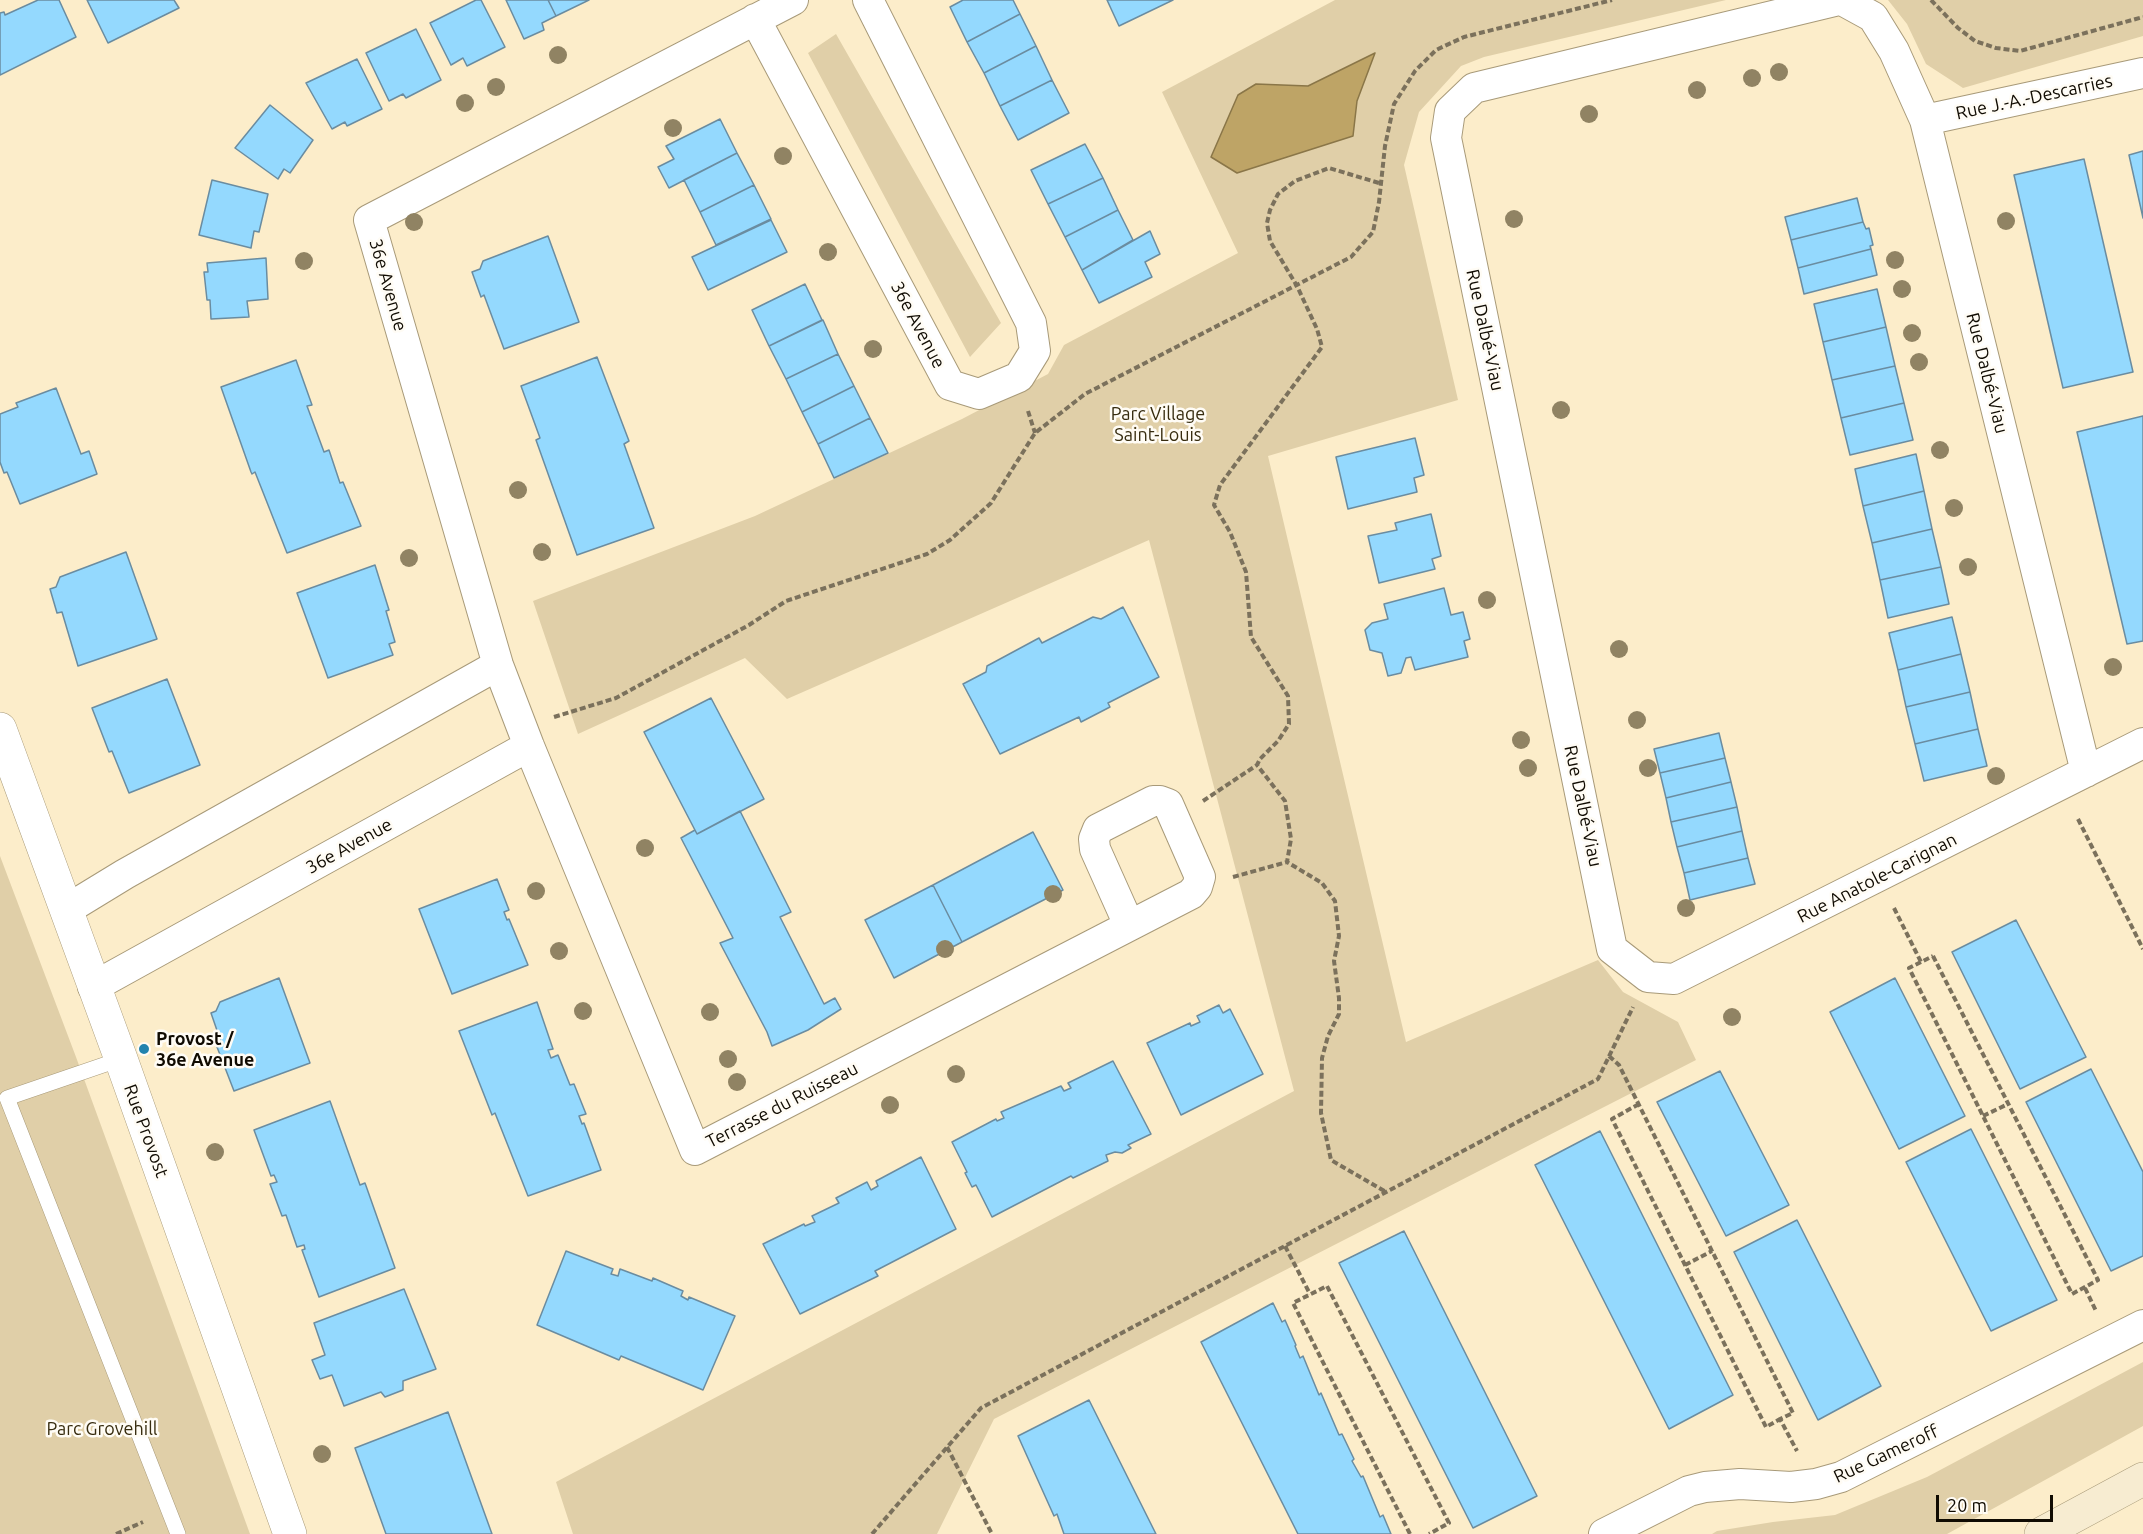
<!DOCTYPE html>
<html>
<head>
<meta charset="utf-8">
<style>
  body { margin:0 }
  #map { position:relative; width:2143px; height:1534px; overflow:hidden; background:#fcedca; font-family:Ubuntu,sans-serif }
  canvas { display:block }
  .scale { position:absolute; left:1936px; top:1495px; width:117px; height:27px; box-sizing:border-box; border:3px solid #100b02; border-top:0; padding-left:8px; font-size:18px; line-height:21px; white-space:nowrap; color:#100b02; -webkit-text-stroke:4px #fffcf5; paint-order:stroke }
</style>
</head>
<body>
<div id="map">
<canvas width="2143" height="1534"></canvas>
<div class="scale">20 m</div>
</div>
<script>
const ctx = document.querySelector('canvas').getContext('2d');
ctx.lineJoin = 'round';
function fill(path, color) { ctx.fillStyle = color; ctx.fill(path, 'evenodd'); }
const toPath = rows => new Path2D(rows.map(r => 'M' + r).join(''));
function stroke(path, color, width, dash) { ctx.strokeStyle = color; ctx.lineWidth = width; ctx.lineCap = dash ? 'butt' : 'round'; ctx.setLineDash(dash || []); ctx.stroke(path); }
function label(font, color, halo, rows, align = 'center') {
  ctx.font = font + ' Ubuntu,sans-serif'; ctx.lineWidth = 5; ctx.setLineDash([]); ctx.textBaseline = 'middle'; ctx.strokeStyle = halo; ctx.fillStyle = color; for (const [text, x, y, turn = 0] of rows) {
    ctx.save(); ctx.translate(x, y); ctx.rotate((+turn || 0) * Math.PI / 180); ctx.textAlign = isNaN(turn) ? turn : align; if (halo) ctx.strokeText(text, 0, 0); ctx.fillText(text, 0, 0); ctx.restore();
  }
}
const green = toPath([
  [1335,0,1726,0,1484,57,1461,66,1419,112,1404,165,1458,400,1268,456,1406,1042,1598,960,1623,992,1678,1022,1696,1060,994,1419,937,1534,573,1534,556,1482,1294,1091,1149,540,787,699,745,658,578,734,533,601,755,516,962,419,1048,374,1064,345,1238,253,1162,92],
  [1888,0,2143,0,2143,36,1963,88,1926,64,1907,24],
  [836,34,1001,323,970,357,808,53],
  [0,856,76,1057,250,1534,0,1534],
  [2143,1362,2143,1426,1947,1534,1712,1534,1717,1531,1773,1522,1835,1515,1927,1477]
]);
const water = toPath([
  [1375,53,1357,101,1353,136,1237,173,1211,157,1238,95,1256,84,1308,86,1375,53]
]);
const building = toPath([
  [38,0,59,0,76,37,0,75,0,13,4,12,5,15,38,0],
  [87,0,174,0,179,8,108,43,87,0],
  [476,0,481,0,505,47,467,66,463,58,451,65,430,23,476,0],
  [506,0,548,0,556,16,542,23,544,30,524,39,506,0],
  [548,0,589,0,556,16,548,0],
  [963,0,1013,0,1020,14,967,42,950,7,963,0],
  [1107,0,1173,0,1119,26,1107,0],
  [1020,14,1036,46,984,73,967,42,1020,14],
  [416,29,441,80,406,98,403,94,389,101,366,53,416,29],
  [1036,46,1052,80,1000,106,984,73,1036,46],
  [357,59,382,109,347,126,345,122,332,129,306,83,357,59],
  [1052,80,1069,113,1018,140,1000,106,1052,80],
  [270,105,313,140,290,173,284,169,278,179,235,148,270,105],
  [720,119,737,153,669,188,658,167,674,159,666,146,720,119],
  [1085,144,1103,178,1048,204,1031,170,1085,144],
  [2143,151,2143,218,2129,155,2143,151],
  [737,153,754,185,700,212,684,180,737,153],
  [2084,159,2133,372,2063,388,2014,175,2084,159],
  [1103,178,1118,210,1065,237,1048,204,1103,178],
  [212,180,268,194,259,232,254,231,251,248,199,235,212,180],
  [754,185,771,219,716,245,700,212,754,185],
  [1857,198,1863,222,1791,240,1785,217,1857,198],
  [1118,210,1133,240,1082,270,1065,237,1118,210],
  [771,220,787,252,708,290,692,257,771,220],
  [1863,222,1866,229,1869,228,1873,245,1870,246,1871,249,1798,268,1791,240,1863,222],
  [1150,231,1160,254,1145,262,1152,277,1099,303,1082,270,1150,231],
  [548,236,579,322,504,349,484,295,481,297,472,272,480,269,483,261,548,236],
  [1871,249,1877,275,1804,294,1798,268,1871,249],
  [266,258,268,299,247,301,249,317,211,319,210,300,207,300,204,272,208,272,207,263,266,258],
  [805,284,822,320,769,346,752,310,805,284],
  [1877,289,1886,327,1823,342,1814,304,1877,289],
  [823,320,838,354,786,379,769,346,823,320],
  [1886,327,1895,366,1832,380,1823,342,1886,327],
  [838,354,854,386,802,412,786,379,838,354],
  [597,357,629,441,624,444,654,528,577,555,536,440,540,438,521,386,597,357],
  [296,360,312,405,307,406,324,452,329,450,340,483,343,482,361,526,287,553,255,472,252,474,251,472,221,387,296,360],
  [1895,366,1904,403,1841,418,1832,380,1895,366],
  [854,386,870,418,818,444,802,412,854,386],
  [56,388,81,454,89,451,97,474,20,504,7,472,4,473,0,462,0,414,18,407,16,403,56,388],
  [1904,403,1913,440,1850,455,1841,418,1904,403],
  [2143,416,2143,641,2127,644,2077,432,2143,416],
  [870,418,888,453,834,478,818,444,870,418],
  [1415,438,1424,475,1414,478,1417,492,1348,509,1336,457,1415,438],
  [1916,454,1924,491,1863,506,1855,469,1916,454],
  [1924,491,1932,529,1872,543,1863,506,1924,491],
  [1431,514,1441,556,1432,559,1435,569,1379,583,1368,536,1397,530,1395,523,1431,514],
  [1932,529,1941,567,1880,580,1872,543,1932,529],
  [126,552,157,639,78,666,62,612,57,613,50,589,56,587,60,577,126,552],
  [375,565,389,610,386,611,395,642,389,644,393,655,328,678,297,593,375,565],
  [1941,567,1949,604,1888,618,1880,580,1941,567],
  [1444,588,1451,615,1463,612,1470,639,1464,641,1468,657,1415,670,1411,657,1406,658,1401,673,1388,676,1382,653,1370,650,1365,630,1372,623,1388,619,1384,604,1444,588],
  [1123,607,1159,677,1108,703,1110,707,1081,722,1079,717,1000,754,963,684,986,672,987,666,1039,638,1042,643,1093,617,1101,619,1123,607],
  [1952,617,1961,654,1898,670,1889,633,1952,617],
  [1961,654,1970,692,1906,707,1898,670,1961,654],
  [167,679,200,765,129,793,112,751,109,752,92,708,167,679],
  [1970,692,1978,729,1915,744,1906,707,1970,692],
  [711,698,764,799,697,834,644,732,711,698],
  [1978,729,1987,766,1924,781,1915,744,1978,729],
  [1719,733,1725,758,1660,773,1654,749,1719,733],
  [1725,758,1731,782,1666,798,1660,773,1725,758],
  [1731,782,1737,807,1671,822,1666,798,1731,782],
  [1737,807,1742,831,1677,847,1671,822,1737,807],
  [740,811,791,912,780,917,824,1004,835,998,841,1009,808,1030,772,1046,767,1032,720,943,733,938,681,838,695,830,697,834,740,811],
  [1742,831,1748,858,1684,873,1677,847,1742,831],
  [1033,832,1063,890,962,942,933,885,1033,832],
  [1748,858,1755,884,1690,900,1684,873,1748,858],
  [497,879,509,910,504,912,507,920,509,919,528,965,452,994,419,909,497,879],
  [933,885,962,942,894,978,865,920,933,885],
  [2016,920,2086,1057,2020,1089,1952,952,2016,920],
  [279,978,310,1063,234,1091,217,1047,222,1045,211,1013,216,1011,220,1002,279,978],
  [1895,978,1965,1116,1899,1149,1830,1012,1895,978],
  [537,1002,553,1049,548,1050,551,1058,558,1055,570,1085,574,1084,586,1114,579,1116,582,1124,584,1123,601,1170,528,1196,495,1113,492,1115,459,1031,537,1002],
  [1219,1005,1223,1013,1230,1009,1263,1074,1181,1115,1147,1043,1190,1023,1191,1026,1200,1022,1197,1016,1219,1005],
  [1113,1061,1151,1134,1128,1145,1131,1148,1122,1153,1115,1152,1106,1155,1108,1161,1073,1178,1071,1176,992,1217,976,1185,972,1187,965,1173,967,1172,952,1142,996,1119,997,1121,1004,1118,1001,1112,1061,1086,1064,1091,1071,1088,1068,1083,1113,1061],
  [2091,1069,2143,1172,2143,1256,2111,1271,2026,1102,2091,1069],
  [1720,1071,1789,1205,1726,1236,1657,1102,1720,1071],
  [330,1101,360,1185,365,1183,395,1268,319,1297,302,1250,305,1249,304,1245,297,1247,286,1215,282,1216,270,1184,277,1182,274,1175,271,1176,254,1130,330,1101],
  [1971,1129,2057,1300,1991,1331,1906,1162,1971,1129],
  [1600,1131,1733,1395,1669,1429,1535,1165,1600,1131],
  [921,1157,956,1229,875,1271,878,1276,800,1314,763,1244,804,1224,805,1226,815,1222,812,1216,839,1203,836,1198,867,1182,871,1190,878,1186,876,1181,921,1157],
  [1797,1220,1881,1386,1818,1420,1734,1252,1797,1220],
  [1404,1231,1537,1496,1473,1528,1339,1263,1404,1231],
  [566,1251,613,1269,611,1274,618,1276,620,1269,652,1281,653,1278,683,1291,681,1296,688,1300,689,1297,735,1316,703,1390,621,1356,619,1360,537,1325,566,1251],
  [404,1289,436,1369,403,1381,403,1390,385,1397,381,1392,344,1406,332,1375,320,1379,312,1360,325,1355,314,1323,404,1289],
  [1273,1303,1282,1322,1285,1320,1296,1345,1295,1346,1300,1358,1303,1356,1319,1395,1321,1393,1339,1435,1342,1434,1354,1459,1352,1461,1361,1477,1363,1476,1380,1517,1383,1515,1391,1534,1298,1534,1201,1342,1273,1303],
  [1089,1400,1156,1534,1064,1534,1057,1514,1054,1516,1018,1436,1089,1400],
  [448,1412,492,1534,386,1534,355,1448,448,1412]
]);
const path = toPath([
  [1931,0,1958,28,1975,41,1996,48,2020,51,2143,17],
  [1379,183,1329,168,1295,181,1278,194,1270,210,1267,223,1270,241,1297,286,1317,329,1322,347,1220,485,1214,505,1230,532,1246,572,1251,637,1288,696,1289,724,1278,741,1260,759,1257,765,1285,801,1291,839,1287,862,1322,883,1335,901,1339,936,1334,961,1339,998,1339,1014,1328,1036,1322,1058,1321,1113,1331,1160,1386,1192],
  [1028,411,1035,433],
  [554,717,616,698,749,625,786,601,927,554,950,540,991,503,1035,433,1085,394,1351,257,1373,232,1379,202,1385,146,1394,104,1415,71,1436,50,1464,37,1612,0],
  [1203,801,1257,765],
  [2078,819,2143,949],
  [1233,877,1287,862],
  [1894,908,1921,962],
  [1933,956,2098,1280,2072,1294,1909,968,1933,956],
  [1609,1056,1619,1065,1793,1413,1780,1419,1797,1451],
  [1639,1104,1612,1119,1766,1427,1780,1419],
  [1983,1116,2008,1104],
  [1285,1246,1310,1294],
  [1685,1265,1712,1251],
  [2085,1288,2096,1311],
  [947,1447,992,1534],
  [116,1534,143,1522],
  [872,1534,981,1408,1598,1079,1633,1007],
  [1410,1534,1293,1303,1327,1286,1449,1523,1429,1534]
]);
const service = toPath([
  [121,1059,7,1098,178,1534]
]);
const minor = toPath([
  [793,0,369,220,498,665,529,746,695,1150,1191,894,1197,887,1200,877,1168,804,1160,801,1153,801,1098,829,1094,839,1095,849,1129,925],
  [1839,0,1474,88,1450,111,1446,138,1612,949,1648,977,1674,979,2143,743],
  [1842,0,1873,17,1894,51,1925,120,2086,772],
  [755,19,950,385,979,394,1019,377,1035,351,1031,323,868,0],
  [1925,120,2143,73],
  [66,910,125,874,498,665],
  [93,987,529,746],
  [1604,1534,1689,1491,1705,1487,1740,1484,1791,1487,1816,1484,1841,1477,2143,1325]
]);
const tertiary = toPath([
  [0,729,121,1059,290,1534]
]);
const secondary = toPath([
  [2041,1534,2143,1479]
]);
const trees = [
  [558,55],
  [1779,72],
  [1752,78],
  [496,87],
  [1697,90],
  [465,103],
  [1589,114],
  [673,128],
  [783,156],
  [1514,219],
  [2006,221],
  [414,222],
  [828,252],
  [1895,260],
  [304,261],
  [1902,289],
  [1912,333],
  [873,349],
  [1919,362],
  [1561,410],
  [1940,450],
  [518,490],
  [1954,508],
  [542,552],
  [409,558],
  [1968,567],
  [1487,600],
  [1619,649],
  [2113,667],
  [1637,720],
  [1521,740],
  [1528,768],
  [1648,768],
  [1996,776],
  [645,848],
  [536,891],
  [1053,894],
  [1686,908],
  [945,949],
  [559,951],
  [583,1011],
  [710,1012],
  [1732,1017],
  [728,1059],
  [956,1074],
  [737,1082],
  [890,1105],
  [215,1152],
  [322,1454]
];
const markers = [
  [144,1049,6,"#2283ae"]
];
const streetNames = [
  ["Rue J.-A.-Descarries",2034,97,-12],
  ["36e Avenue",388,285,74],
  ["36e Avenue",918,325,62],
  ["Rue Dalbé-Viau",1485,330,78],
  ["Rue Dalbé-Viau",1987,373,76],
  ["Rue Dalbé-Viau",1583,806,78],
  ["36e Avenue",349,846,-29],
  ["Rue Anatole-Carignan",1877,878,-27],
  ["Terrasse du Ruisseau",782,1105,-27],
  ["Rue Provost",146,1131,70],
  ["Rue Gameroff",1886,1454,-25]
];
const parkNames = [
  ["Parc Village",1158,414],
  ["Saint-Louis",1158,435],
  ["Parc Grovehill",102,1429]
];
const poiNames = [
  ["Provost /",156,1039],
  ["36e Avenue",156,1060]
];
fill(green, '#e0cfa8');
fill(water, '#bea466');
stroke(water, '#8a7648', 1.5);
fill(building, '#94d9fe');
stroke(building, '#6a8ca0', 1.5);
stroke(service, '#a89a79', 16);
stroke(minor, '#a89a79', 32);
stroke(tertiary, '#a89a79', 34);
stroke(secondary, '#a89a79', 34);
stroke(path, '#7b715c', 4, [6, 3]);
stroke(service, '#fff', 15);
stroke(minor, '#fff', 30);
stroke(tertiary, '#fff', 33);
stroke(secondary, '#f7ecd1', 33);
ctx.fillStyle = '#908363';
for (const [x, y] of trees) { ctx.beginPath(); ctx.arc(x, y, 9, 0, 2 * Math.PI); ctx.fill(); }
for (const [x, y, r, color] of markers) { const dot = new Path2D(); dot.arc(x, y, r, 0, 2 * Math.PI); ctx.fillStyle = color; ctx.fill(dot); stroke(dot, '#fffcf5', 2); }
label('18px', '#100b02', '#fffcf5', streetNames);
label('18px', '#372c0f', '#fffcf5', parkNames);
label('bold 18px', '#100b02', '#fffcf5', poiNames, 'left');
</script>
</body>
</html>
